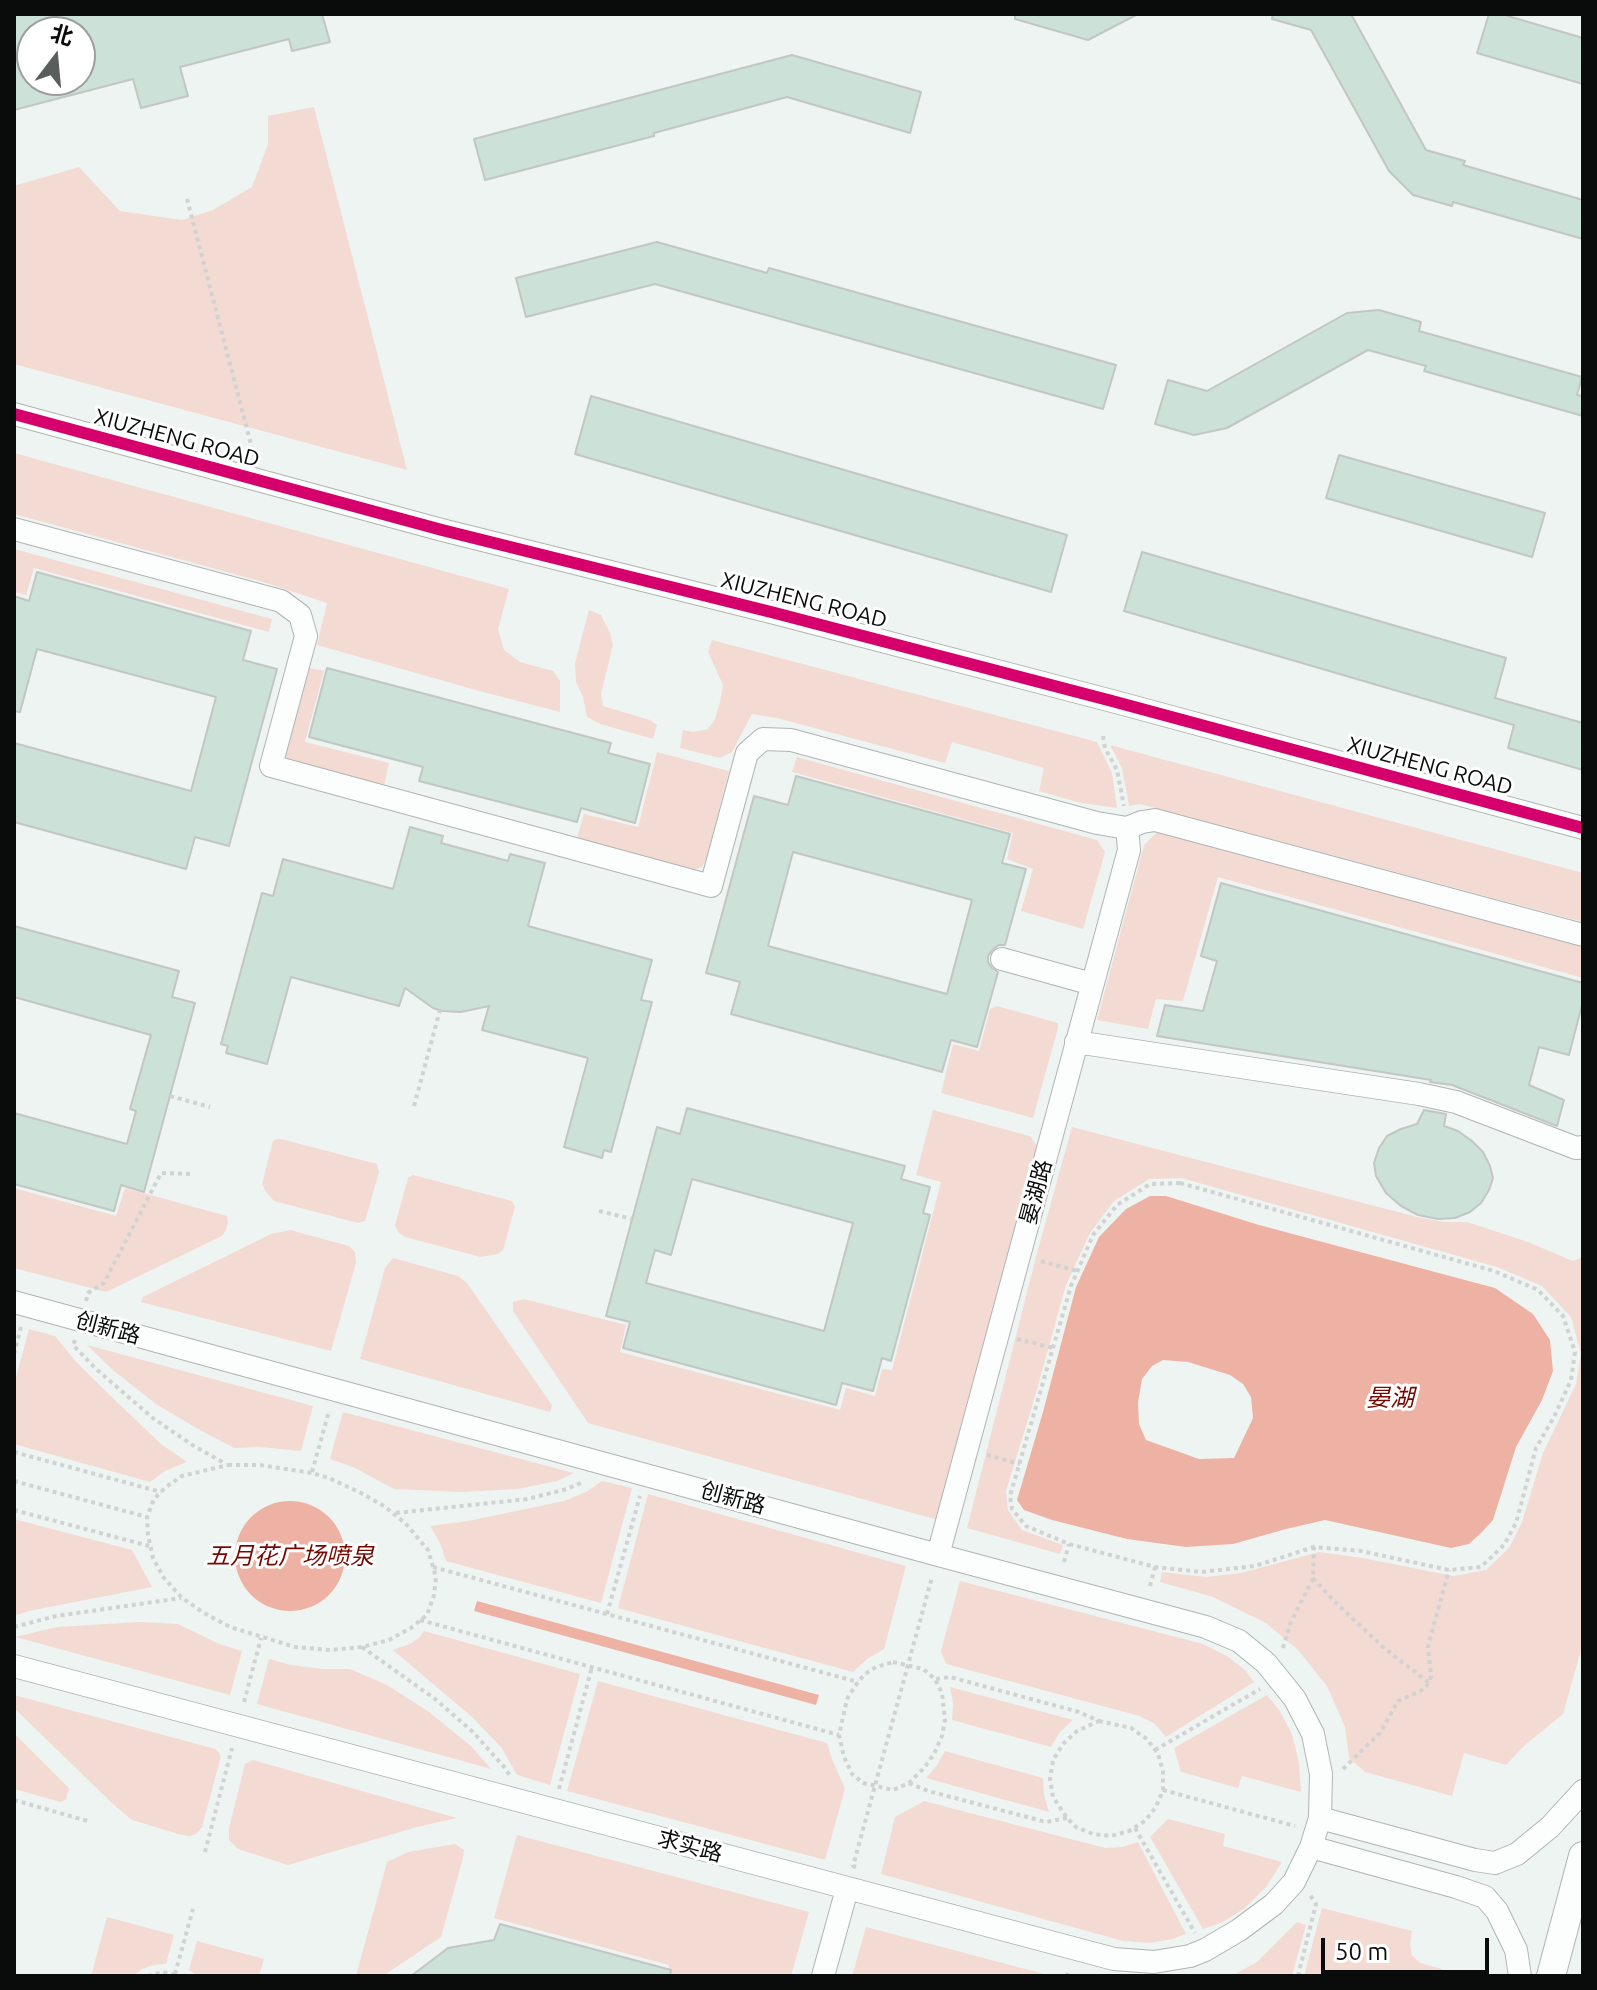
<!DOCTYPE html>
<html>
<head>
<meta charset="utf-8">
<style>
  body { margin:0 }
  #map { position:relative; width:1597px; height:1990px; overflow:hidden; background:#eef4f1; font-family:Ubuntu,"Noto Sans SC",sans-serif }
  canvas { display:block }
  .frame { position:absolute; inset:0; border:16px solid #090c0a; pointer-events:none }
  .north { position:absolute; left:16px; top:16px; width:80px; height:80px; box-sizing:border-box; background:#fff; border:2px solid #9d9e9d; border-radius:50%; rotate:16deg; font-size:22px; font-weight:700; line-height:32px; text-align:center; color:#090c0a }
  .north::after { content:''; display:block; margin:auto; width:28px; height:36px; background:#595d5b; clip-path:polygon(50% 0,100% 100%,50% 72%,0 100%) }
  .scale { position:absolute; left:1321px; top:1938px; width:168px; height:36px; box-sizing:border-box; border:4px solid #090c0a; border-top:0; padding-left:10px; font-size:24px; line-height:28px; white-space:nowrap; color:#090c0a; -webkit-text-stroke:6px #fff; paint-order:stroke }
</style>
</head>
<body>
<div id="map">
<canvas width="1597" height="1990"></canvas>
<div class="frame"></div>
<div class="north">北</div>
<div class="scale">50 m</div>
</div>
<script>
const ctx = document.querySelector('canvas').getContext('2d');
ctx.lineJoin = 'round';
function fill(path, color) { ctx.fillStyle = color; ctx.fill(path, 'evenodd'); }
const toPath = rows => new Path2D(rows.map(r => 'M' + r).join(''));
function stroke(path, color, width, dash) { ctx.strokeStyle = color; ctx.lineWidth = width; ctx.lineCap = dash ? 'butt' : 'round'; ctx.setLineDash(dash || []); ctx.stroke(path); }
function label(font, color, halo, rows, align = 'center') {
  ctx.font = font + ' Ubuntu,"Noto Sans SC",sans-serif'; ctx.lineWidth = 6; ctx.setLineDash([]); ctx.textBaseline = 'middle'; ctx.strokeStyle = halo; ctx.fillStyle = color; for (const [text, x, y, turn = 0] of rows) {
    ctx.save(); ctx.translate(x, y); ctx.rotate((+turn || 0) * Math.PI / 180); ctx.textAlign = isNaN(turn) ? turn : align; if (halo) ctx.strokeText(text, 0, 0); ctx.fillText(text, 0, 0); ctx.restore();
  }
}
const green = toPath([
  [314,107,407,470,14,364,14,186,79,167,120,211,182,220,213,210,252,187,268,144,268,116],
  [14,453,509,589,498,629,504,650,520,662,553,671,560,681,560,712,483,692,317,645,327,603,263,582,14,514],
  [14,549,272,619,269,632,34,568,26,595,14,592],
  [589,610,601,615,610,633,613,645,601,694,603,706,650,720,657,725,653,739,600,724,587,717,583,697,576,682,575,663],
  [712,640,1097,742,1112,773,1117,808,1081,803,1039,791,1044,768,952,742,945,763,777,718,752,714,732,752,720,758,680,748,683,730,693,732,708,729,715,719,720,702,723,685,708,652],
  [305,667,324,671,305,742,389,763,384,786,290,762,285,755],
  [1110,745,1583,873,1583,922,1140,804,1129,806,1122,768],
  [657,752,729,771,707,857,702,867,694,870,577,838,584,814,638,827],
  [797,757,1097,840,1105,852,1083,929,1021,911,1033,869,1007,859,1013,833,792,772],
  [1157,832,1583,946,1583,978,1218,877,1183,1001,1156,999,1148,1029,1097,1020,1144,845],
  [997,1006,1058,1023,1058,1028,1033,1118,941,1093,953,1044,979,1051,990,1009],
  [933,1110,1030,1136,1039,1149,938,1520,588,1423,513,1311,513,1302,524,1299,626,1325,620,1352,840,1410,846,1388,875,1396,882,1369,892,1370,941,1182,916,1175],
  [1072,1127,1417,1217,1444,1222,1467,1222,1528,1242,1573,1261,1583,1257,1583,1643,1563,1714,1524,1746,1506,1765,1464,1753,1452,1796,1365,1772,1349,1758,1345,1727,1327,1686,1298,1650,1266,1623,1213,1597,1160,1582,1162,1572,1206,1577,1241,1573,1319,1552,1363,1558,1453,1576,1486,1570,1509,1548,1522,1522,1543,1453,1576,1384,1581,1354,1571,1317,1542,1286,1497,1267,1181,1178,1149,1179,1114,1201,1090,1233,1066,1285,1033,1403,1006,1491,1008,1510,1022,1530,1063,1545,1060,1554,967,1528,1037,1253],
  [276,1139,281,1139,377,1164,379,1172,365,1221,358,1223,274,1201,266,1192,262,1184,273,1141],
  [413,1175,512,1201,515,1207,503,1250,498,1254,481,1257,405,1237,398,1232,395,1225,408,1178],
  [14,1188,116,1216,125,1188,227,1216,228,1222,226,1230,222,1236,106,1292,14,1268],
  [290,1230,349,1246,355,1252,356,1263,331,1351,141,1302,143,1297,271,1234],
  [393,1258,458,1276,467,1283,552,1405,550,1412,360,1359,385,1268],
  [29,1329,55,1336,77,1363,117,1402,161,1444,187,1462,165,1471,150,1482,14,1444,14,1385],
  [87,1345,313,1406,301,1451,259,1447,234,1448,198,1429,156,1404,114,1371],
  [343,1412,574,1473,557,1481,518,1489,461,1492,394,1489,353,1467,330,1459],
  [602,1481,632,1488,601,1603,446,1561,440,1543,430,1526,468,1521,564,1501,586,1492],
  [648,1494,906,1566,884,1649,867,1659,853,1672,618,1608],
  [14,1519,132,1550,152,1587,29,1611,14,1616],
  [960,1581,1203,1644,1227,1656,1245,1670,1254,1682,1166,1737,1155,1724,1140,1716,946,1664,941,1651],
  [139,1622,178,1624,219,1644,242,1651,230,1695,15,1637,57,1627],
  [424,1631,580,1674,550,1785,517,1775,501,1747,472,1717,393,1650,410,1644,419,1638],
  [269,1659,291,1665,323,1669,350,1669,387,1685,429,1712,471,1746,491,1769,257,1704],
  [598,1681,827,1743,832,1759,845,1789,825,1860,567,1791],
  [950,1687,1073,1720,1060,1732,1051,1747,952,1720,953,1703],
  [14,1695,216,1749,221,1756,202,1827,196,1834,190,1836,178,1834,132,1820,114,1805,14,1708],
  [1267,1695,1280,1711,1292,1734,1299,1763,1301,1792,1242,1776,1238,1788,1181,1772,1174,1748],
  [14,1733,69,1788,66,1799,61,1802,14,1789],
  [945,1751,1043,1778,1044,1795,1049,1812,926,1778,937,1765],
  [253,1760,457,1818,417,1827,288,1865,238,1849,229,1840,229,1828,245,1764],
  [924,1801,1105,1848,1122,1847,1138,1842,1186,1934,1173,1939,1150,1943,1123,1941,881,1874,895,1817],
  [1168,1819,1225,1834,1223,1846,1282,1862,1266,1887,1245,1908,1223,1922,1203,1929,1150,1837],
  [517,1835,809,1912,791,1976,666,1976,669,1965,494,1918],
  [455,1844,464,1850,463,1858,441,1937,383,1976,356,1976,387,1862,408,1852],
  [1322,1908,1412,1931,1410,1945,1412,1955,1420,1963,1442,1969,1445,1976,1304,1976],
  [107,1917,174,1935,166,1964,153,1965,142,1969,133,1976,91,1976],
  [1297,1922,1306,1925,1292,1976,1232,1976,1257,1962],
  [866,1927,1052,1976,852,1976],
  [197,1941,264,1959,259,1976,198,1976,189,1970]
]);
const water = toPath([
  [1150,1196,1166,1196,1259,1225,1495,1288,1533,1314,1550,1340,1553,1371,1542,1400,1516,1447,1493,1520,1482,1532,1469,1544,1451,1548,1325,1520,1286,1529,1233,1544,1186,1547,1127,1539,1052,1520,1024,1510,1017,1500,1043,1412,1076,1287,1099,1237,1126,1209],
  [1163,1360,1188,1362,1230,1375,1243,1384,1251,1397,1253,1418,1234,1458,1199,1459,1146,1440,1139,1424,1138,1402,1142,1379,1152,1366],
  '235 1556a55 55 0 1 1 110 0a55 55 0 1 1-110 0Z',
  [477,1601,819,1695,816,1705,474,1611]
]);
const building = toPath([
  [14,14,322,14,330,42,292,51,289,39,180,67,188,96,141,108,133,79,14,110,14,14],
  [32,32,80,32,80,80,32,80,32,32],
  [1015,14,1138,14,1088,40,1015,19,1015,14],
  [1273,14,1351,14,1426,150,1465,161,1463,165,1583,200,1583,239,1453,202,1452,206,1413,195,1389,171,1311,30,1272,19,1273,14],
  [1489,14,1501,14,1583,38,1583,84,1477,53,1489,14],
  [792,55,921,92,910,133,787,97,654,133,654,136,485,180,474,139,792,55],
  [657,242,767,273,769,268,1116,365,1103,409,655,284,526,317,516,278,657,242],
  [1379,310,1421,322,1419,331,1582,377,1577,395,1583,396,1583,416,1424,371,1426,366,1368,350,1227,428,1194,435,1155,424,1168,380,1207,391,1347,313,1379,310],
  [591,396,1067,535,1051,592,575,454,591,396],
  [1339,455,1545,513,1532,557,1326,498,1339,455],
  [1142,552,1506,658,1495,698,1583,723,1583,770,1508,748,1514,725,1124,611,1142,552],
  [37,572,251,631,243,660,277,669,229,846,195,837,186,869,14,822,14,743,191,791,216,697,37,649,20,712,14,711,14,596,29,601,37,572],
  [327,668,611,743,608,753,650,764,635,823,581,808,577,822,419,781,423,767,309,737,327,668],
  [796,776,1010,834,1002,863,1026,869,1005,945,999,945,993,949,988,956,988,962,992,968,998,972,977,1047,951,1040,942,1072,731,1014,740,982,706,973,754,796,788,805,796,776],
  [793,852,972,900,947,994,768,946,793,852],
  [410,827,443,836,441,843,508,861,510,854,545,863,528,926,652,960,641,1000,652,1002,611,1152,604,1150,602,1158,564,1147,588,1058,482,1030,489,1006,461,1012,442,1011,433,1008,405,988,399,1006,291,977,267,1064,226,1053,228,1046,221,1044,262,893,273,896,283,859,393,889,410,827],
  [1221,883,1583,983,1583,1001,1569,1055,1539,1047,1529,1085,1564,1100,1557,1126,1452,1085,1430,1082,1431,1080,1157,1036,1165,1005,1203,1011,1217,961,1201,956,1221,883],
  [14,926,179,971,172,997,195,1003,144,1192,121,1185,114,1211,14,1184,14,1113,127,1144,136,1111,130,1109,151,1035,14,997,14,926],
  [687,1108,905,1166,901,1179,930,1187,923,1213,930,1215,891,1361,882,1358,873,1391,842,1383,836,1405,623,1348,630,1322,606,1316,657,1127,680,1134,687,1108],
  [692,1179,853,1223,824,1331,646,1283,655,1250,671,1255,692,1179],
  [1424,1110,1446,1114,1444,1126,1458,1131,1472,1141,1483,1152,1490,1166,1493,1178,1489,1190,1481,1203,1470,1212,1455,1218,1438,1219,1418,1215,1401,1206,1386,1193,1376,1176,1374,1163,1379,1148,1387,1136,1401,1129,1417,1124,1424,1110],
  [500,1924,671,1970,670,1976,411,1976,448,1948,494,1940,500,1924]
]);
const path = toPath([
  [187,199,254,456],
  [1103,736,1105,748,1117,770,1124,806],
  [170,1096,210,1107],
  [414,1106,440,1010],
  [1180,1183,1494,1271,1538,1290,1563,1316,1575,1352,1571,1380,1554,1417,1536,1448,1516,1523,1504,1545,1481,1567,1449,1570,1361,1551,1314,1547,1255,1566,1201,1572,1155,1567,1069,1544,1026,1526,1012,1509,1010,1496,1071,1286,1093,1235,1117,1205,1150,1184,1180,1183],
  [599,1211,632,1219],
  [1041,1261,1077,1271],
  [86,1301,88,1293,104,1283,161,1173,192,1174],
  [1017,1339,1053,1348],
  [75,1340,73,1345,96,1369,154,1419,194,1446,226,1464],
  [14,1354,21,1327],
  [14,1452,161,1492],
  [987,1455,1020,1464],
  [228,1465,260,1465,312,1473,329,1478,361,1493,384,1506,406,1524,428,1550,436,1577,434,1595,427,1615,411,1628,389,1640,362,1647,330,1650,295,1647,230,1627,204,1613,182,1598,164,1578,153,1558,148,1535,147,1517,154,1499,166,1487,182,1476,228,1465],
  [312,1472,329,1411],
  [14,1481,147,1517],
  [14,1510,149,1546],
  [396,1513,527,1499,567,1489,583,1482],
  [1064,1562,1069,1544],
  [433,1567,858,1682],
  [1313,1578,1334,1601,1383,1647,1429,1683],
  [1150,1586,1155,1567],
  [607,1614,640,1496],
  [420,1620,839,1735],
  [14,1627,56,1616,181,1598],
  [362,1647,435,1699,473,1732,505,1768,510,1776],
  [1283,1648,1290,1624,1313,1578,1314,1547],
  [893,1662,923,1669,935,1679,942,1693,945,1720,942,1736,934,1754,924,1768,909,1783,893,1790,863,1783,852,1774,844,1757,839,1735,845,1708,848,1697,858,1682,865,1674,876,1667,893,1662],
  [936,1679,950,1677,1079,1712,1099,1721],
  [244,1702,261,1638],
  [1099,1721,1131,1728,1147,1739,1158,1754,1163,1771,1163,1790,1156,1807,1145,1821,1129,1831,1111,1836,1093,1834,1076,1827,1067,1818,1053,1797,1050,1779,1053,1760,1063,1744,1077,1731,1099,1721],
  [1155,1750,1260,1689],
  [1343,1769,1380,1733,1398,1701,1422,1690,1429,1683,1431,1676,1428,1646,1449,1570],
  [909,1783,928,1791,1046,1822,1067,1818],
  [559,1789,592,1667],
  [1163,1790,1295,1826],
  [14,1800,91,1822],
  [1135,1828,1195,1933],
  [205,1852,232,1748],
  [856,1867,853,1866,932,1577],
  [175,1974,193,1909],
  [148,1976,162,1972,180,1976],
  [1067,1976,1068,1973],
  [1298,1976,1316,1904,1310,1895]
]);
const minor = toPath([
  [14,414,442,530,775,613,1112,701,1583,828],
  [14,529,281,601,300,615,306,636,271,766,711,886,747,753,763,739,791,740,1097,823,1127,828,1142,822,1155,820,1583,935],
  [1002,959,1092,984],
  [1076,1042,1419,1094,1456,1102,1576,1148,1583,1147],
  [14,1302,938,1555,1206,1627,1239,1641,1266,1663,1295,1699,1313,1734,1321,1774,1320,1818,1311,1847,1294,1882,1274,1904,1239,1930,1205,1950,1190,1956,1154,1962,1114,1959,14,1666],
  [938,1555,1129,850,1127,828],
  [1320,1818,1475,1860,1495,1863,1517,1854,1550,1827,1583,1791],
  [1311,1847,1456,1887,1485,1897,1497,1911,1516,1950,1520,1976],
  [823,1976,847,1889]
]);
const major = toPath([
  [1551,1976,1583,1856]
]);
const cycleway = toPath([
  [14,414,442,530,775,613,1112,701,1583,828]
]);
const streetNames = [
  ["XIUZHENG ROAD",177,438,15],
  ["XIUZHENG ROAD",804,600,14],
  ["XIUZHENG ROAD",1430,766,15],
  ["晏湖路",1036,1192,-75],
  ["创新路",108,1328,15],
  ["创新路",733,1498,15],
  ["求实路",690,1846,15]
];
const waterNames = [
  ["晏湖",1390,1398],
  ["五月花广场喷泉",290,1556]
];
fill(green, '#f3dbd4');
fill(water, '#eeb2a5');
fill(building, '#cce1d8');
stroke(building, '#c2c6c4', 2);
stroke(minor, '#b0b4b2', 24);
stroke(major, '#b0b4b2', 30);
stroke(path, '#d1d2d2', 4, [4, 4]);
stroke(minor, '#fcfdfd', 22);
stroke(major, '#fcfdfd', 28);
stroke(cycleway, '#d6006c', 12);
label('22px', '#090c0a', '#fff', streetNames);
label('italic 24px', '#740900', '#fff', waterNames);
</script>
</body>
</html>
